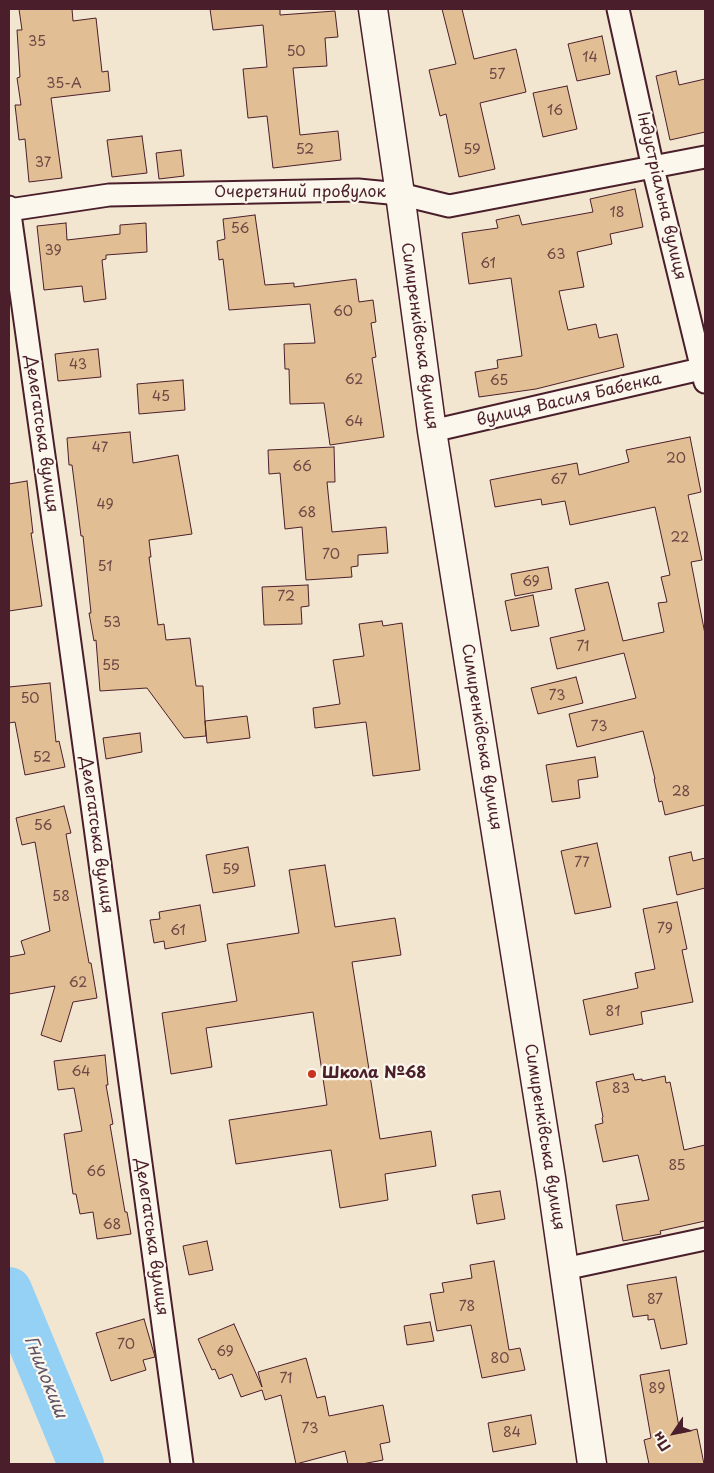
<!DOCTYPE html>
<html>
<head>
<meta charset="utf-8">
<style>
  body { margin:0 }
  #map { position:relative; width:714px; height:1473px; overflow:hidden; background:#f3e6d1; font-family:"Playpen Sans",sans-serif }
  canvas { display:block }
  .frame { position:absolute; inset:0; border:10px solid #4a1f2b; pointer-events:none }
  .north { position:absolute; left:649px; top:1408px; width:50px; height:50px; -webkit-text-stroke:4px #fbf7ec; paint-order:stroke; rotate:236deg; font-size:14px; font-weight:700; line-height:20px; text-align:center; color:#4a1f2b }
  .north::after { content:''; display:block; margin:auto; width:18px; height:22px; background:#4a1f2b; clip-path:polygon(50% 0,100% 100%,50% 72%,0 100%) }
</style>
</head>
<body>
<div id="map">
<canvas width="714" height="1473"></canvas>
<div class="frame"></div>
<div class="north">Пн</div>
</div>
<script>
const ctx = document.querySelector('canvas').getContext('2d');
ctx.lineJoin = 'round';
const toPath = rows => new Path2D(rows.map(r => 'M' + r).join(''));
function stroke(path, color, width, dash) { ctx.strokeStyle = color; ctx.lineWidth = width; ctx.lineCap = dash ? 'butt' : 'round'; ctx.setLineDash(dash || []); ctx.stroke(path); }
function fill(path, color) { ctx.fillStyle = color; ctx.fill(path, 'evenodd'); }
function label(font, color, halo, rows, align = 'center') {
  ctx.font = font + ' "Playpen Sans",sans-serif'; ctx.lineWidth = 4.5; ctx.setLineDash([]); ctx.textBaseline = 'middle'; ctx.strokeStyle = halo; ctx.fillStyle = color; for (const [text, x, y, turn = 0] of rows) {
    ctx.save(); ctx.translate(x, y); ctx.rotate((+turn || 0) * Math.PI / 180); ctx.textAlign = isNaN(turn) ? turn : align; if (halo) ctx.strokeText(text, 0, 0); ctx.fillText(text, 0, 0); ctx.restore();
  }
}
const river = toPath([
  [9,1290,81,1464]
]);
const building = toPath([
  [19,9,72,9,73,21,96,18,102,72,108,71,110,91,51,98,62,178,29,182,25,139,19,140,15,105,21,105,17,78,20,77,17,30,22,30,19,9],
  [210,9,280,9,280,15,335,11,338,37,325,38,327,66,293,68,300,135,338,131,341,160,273,168,267,116,248,118,243,69,267,67,263,25,213,30,210,9],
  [442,9,462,9,474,59,516,49,526,92,480,103,495,169,459,177,446,114,440,116,429,70,456,64,442,9],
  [602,36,610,74,577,81,568,44,602,36],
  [676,71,679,85,705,79,705,132,670,140,656,76,676,71],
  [567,86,577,129,543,137,533,93,567,86],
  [142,136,147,173,112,177,107,140,142,136],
  [181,150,184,176,159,179,156,153,181,150],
  [635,189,643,227,610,234,612,244,577,252,584,287,559,291,568,330,596,324,599,338,617,334,624,367,536,389,479,397,475,372,498,368,497,360,522,356,511,278,469,284,462,233,498,228,496,220,519,215,522,225,593,212,590,199,635,189],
  [255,215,265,285,294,283,294,287,356,279,359,302,373,300,376,322,371,323,376,357,372,358,384,437,330,445,324,403,290,404,289,369,285,369,284,344,315,343,310,304,229,310,223,259,219,260,217,241,225,239,223,219,255,215],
  [66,223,67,240,120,234,120,225,146,223,147,252,106,255,106,259,102,260,106,299,84,302,82,286,44,290,37,226,66,223],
  [98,349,101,377,58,381,55,354,98,349],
  [183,380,185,410,139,414,137,384,183,380],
  [130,432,133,463,178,455,192,534,149,540,151,557,149,557,158,625,164,624,166,640,190,638,196,686,203,686,205,721,247,716,250,738,207,743,205,721,206,736,184,738,147,688,100,691,96,640,94,641,89,613,91,613,83,536,81,536,72,465,69,465,67,438,130,432],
  [690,437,701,492,688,495,702,560,691,562,705,634,705,805,665,815,662,801,659,802,654,779,655,779,643,731,577,747,569,714,636,698,624,653,557,669,550,638,585,630,575,589,608,582,623,641,664,632,658,603,667,602,661,577,670,575,655,507,570,525,565,501,542,505,541,499,495,507,490,480,577,463,579,475,629,462,626,450,690,437],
  [334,447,335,482,327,482,332,532,386,527,388,553,358,555,358,566,351,567,352,577,306,580,302,527,285,529,280,473,269,474,268,450,334,447],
  [27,481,33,533,31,533,42,606,9,611,9,484,27,481],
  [548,567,552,589,515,596,511,574,548,567],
  [308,585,309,606,301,607,302,624,264,625,262,587,308,585],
  [533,595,539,626,511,631,505,601,533,595],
  [382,621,383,626,402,623,420,770,373,776,366,722,315,728,313,708,340,704,333,660,364,656,359,624,382,621],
  [576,677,583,703,538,714,531,688,576,677],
  [50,683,56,742,59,741,65,767,25,775,15,722,9,723,9,687,50,683],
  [140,733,142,752,106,759,103,738,140,733],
  [595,757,598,777,578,780,580,798,552,802,546,765,595,757],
  [64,806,71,833,66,834,89,963,91,963,97,998,73,1002,61,1042,41,1035,55,986,9,994,9,957,25,954,21,941,50,931,35,842,22,845,16,818,64,806],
  [597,843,611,907,575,914,561,851,597,843],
  [248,847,255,886,213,893,206,855,248,847],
  [691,852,693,861,705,858,705,888,677,895,669,857,691,852],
  [325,865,335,927,395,918,401,955,352,962,380,1139,431,1131,436,1166,385,1174,388,1200,340,1208,331,1150,236,1164,229,1120,327,1105,313,1012,206,1028,212,1067,171,1074,162,1013,237,1001,227,944,299,933,289,870,325,865],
  [677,902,687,949,682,950,693,1002,641,1012,643,1024,590,1035,583,1000,638,988,635,973,655,969,643,909,677,902],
  [200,905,206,941,165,949,164,941,154,943,150,920,160,919,159,912,200,905],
  [105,1055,108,1085,106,1085,113,1124,110,1125,125,1212,127,1212,131,1234,97,1239,93,1212,80,1214,76,1194,73,1194,64,1134,82,1131,74,1088,58,1090,54,1061,105,1055],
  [633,1074,635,1080,642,1079,642,1081,665,1076,666,1083,670,1082,684,1150,705,1145,705,1221,660,1231,661,1234,623,1241,616,1205,649,1200,638,1155,603,1162,595,1125,603,1123,602,1118,603,1117,596,1082,633,1074],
  [500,1191,505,1219,477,1224,472,1195,500,1191],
  [207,1241,213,1270,189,1275,183,1246,207,1241],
  [494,1261,509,1350,520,1348,525,1370,482,1378,471,1325,437,1331,430,1294,444,1292,442,1283,472,1278,470,1265,494,1261],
  [676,1277,687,1344,661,1349,654,1319,648,1320,648,1315,633,1317,627,1285,676,1277],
  [144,1319,155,1357,143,1360,146,1370,111,1381,96,1333,144,1319],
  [430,1322,434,1341,407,1345,404,1326,430,1322],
  [234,1324,262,1387,258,1372,306,1358,317,1398,325,1396,329,1416,383,1405,390,1442,380,1444,383,1460,362,1464,348,1464,345,1451,296,1464,281,1395,265,1400,262,1390,241,1397,232,1374,219,1379,215,1369,212,1370,198,1339,234,1324],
  [669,1370,680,1433,697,1429,704,1464,649,1464,644,1440,651,1438,640,1375,669,1370],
  [531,1415,536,1444,493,1452,488,1423,531,1415]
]);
const minor = toPath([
  [618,9,653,168,705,382],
  [9,207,56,541,182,1464],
  [9,210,109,195,358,190,400,194,449,206,705,157],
  [432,431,705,368],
  [564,1269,705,1239]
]);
const secondary = toPath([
  [373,9,400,194,432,431,551,1178,592,1464]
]);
const markers = [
  [312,1074,5,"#c8321e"]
];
const numberNames = [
  ["35",37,42],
  ["50",296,52],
  ["14",590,58],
  ["57",497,75],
  ["35-А",64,84],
  ["16",555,111],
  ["52",305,150],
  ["59",472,150],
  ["37",43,163],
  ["18",617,213],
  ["56",240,229],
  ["39",53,251],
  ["63",556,255],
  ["61",488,264],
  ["60",343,312],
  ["43",78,365],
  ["62",354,380],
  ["65",499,381],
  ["45",161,397],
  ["64",354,422],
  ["47",100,448],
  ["20",676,459],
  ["66",302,467],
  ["67",559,480],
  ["49",105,505],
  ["68",307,513],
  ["22",680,538],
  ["70",331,555],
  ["51",105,567],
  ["69",531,582],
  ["72",286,597],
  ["53",112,623],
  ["71",583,647],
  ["55",111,666],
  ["73",557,696],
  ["50",30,699],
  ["73",599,727],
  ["52",42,758],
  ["28",681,792],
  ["56",43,826],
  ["77",582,863],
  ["59",231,870],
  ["58",61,897],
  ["79",665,929],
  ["61",178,931],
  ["62",78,983],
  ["81",613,1012],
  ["64",81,1072],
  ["83",621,1089],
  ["85",677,1166],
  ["66",96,1172],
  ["68",112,1225],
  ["87",655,1300],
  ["78",467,1307],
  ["70",126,1345],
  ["69",225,1352],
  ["80",500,1359],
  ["71",286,1379],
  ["89",657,1389],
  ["73",310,1429],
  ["84",512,1433]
];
const streetNames = [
  ["Очеретяний провулок",300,193],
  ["Індустріальна вулиця",661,196,77],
  ["Симиренківська вулиця",419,336,82],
  ["вулиця Василя Бабенка",569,400,-13],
  ["Делегатська вулиця",41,434,82],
  ["Симиренківська вулиця",481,737,81],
  ["Делегатська вулиця",96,835,82],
  ["Симиренківська вулиця",544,1137,81],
  ["Делегатська вулиця",151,1237,82]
];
const poiNames = [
  ["Школа №68",322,1074]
];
const waterNames = [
  ["Гнилокиш",45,1377,68]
];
stroke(river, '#95d0f5', 46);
fill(building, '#e1be93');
stroke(building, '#4a1f2b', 1);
stroke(minor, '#4a1f2b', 25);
stroke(secondary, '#4a1f2b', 31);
stroke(minor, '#fbf7ec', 21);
stroke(secondary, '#fbf7ec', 28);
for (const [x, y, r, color] of markers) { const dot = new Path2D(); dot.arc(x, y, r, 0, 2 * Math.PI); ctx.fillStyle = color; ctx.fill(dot); stroke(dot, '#fbf7ec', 2); }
label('14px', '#704745', null, numberNames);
label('16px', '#4a1f2b', '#fbf7ec', streetNames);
label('bold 16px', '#4a1f2b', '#fbf7ec', poiNames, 'left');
label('italic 18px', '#605468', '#fbf7ec', waterNames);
</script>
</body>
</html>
